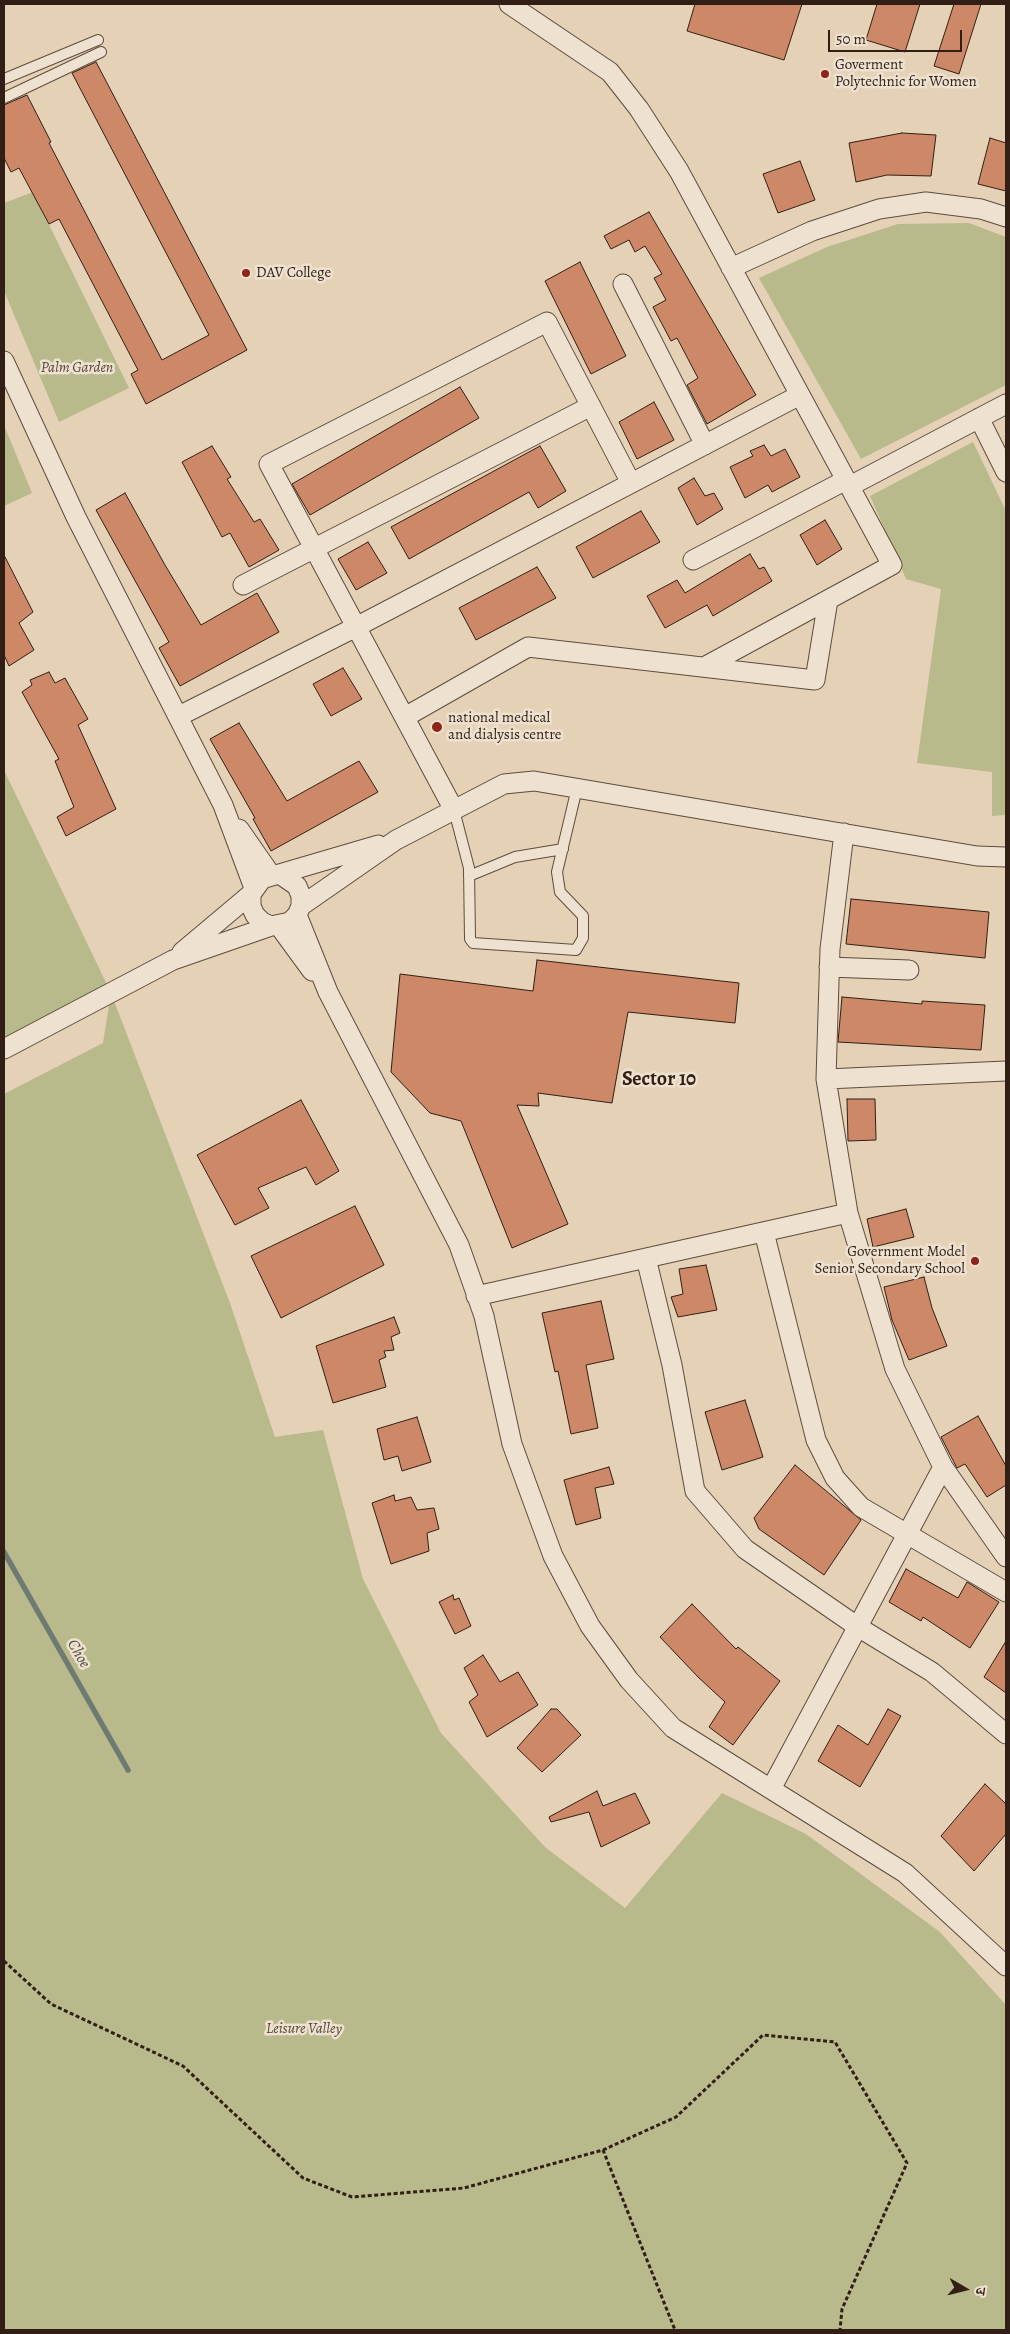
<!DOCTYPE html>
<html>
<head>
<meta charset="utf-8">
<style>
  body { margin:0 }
  #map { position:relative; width:1010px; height:2334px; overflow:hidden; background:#e5d1b6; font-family:Alegreya,"Noto Serif Devanagari",serif }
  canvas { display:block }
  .frame { position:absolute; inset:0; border:5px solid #311f16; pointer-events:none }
  .north { position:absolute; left:940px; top:2264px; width:50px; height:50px; -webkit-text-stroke:4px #eee1d0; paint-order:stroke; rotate:98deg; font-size:14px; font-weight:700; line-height:20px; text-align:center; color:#311f16 }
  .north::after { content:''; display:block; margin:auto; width:18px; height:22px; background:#311f16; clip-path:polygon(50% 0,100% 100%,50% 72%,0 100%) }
  .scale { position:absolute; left:828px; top:30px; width:134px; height:22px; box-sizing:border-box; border:2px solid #311f16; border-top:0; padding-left:6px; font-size:15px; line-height:18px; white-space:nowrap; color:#311f16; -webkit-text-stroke:4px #eee1d0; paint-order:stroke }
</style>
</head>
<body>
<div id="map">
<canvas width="1010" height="2334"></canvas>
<div class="frame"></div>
<div class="north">उ</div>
<div class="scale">50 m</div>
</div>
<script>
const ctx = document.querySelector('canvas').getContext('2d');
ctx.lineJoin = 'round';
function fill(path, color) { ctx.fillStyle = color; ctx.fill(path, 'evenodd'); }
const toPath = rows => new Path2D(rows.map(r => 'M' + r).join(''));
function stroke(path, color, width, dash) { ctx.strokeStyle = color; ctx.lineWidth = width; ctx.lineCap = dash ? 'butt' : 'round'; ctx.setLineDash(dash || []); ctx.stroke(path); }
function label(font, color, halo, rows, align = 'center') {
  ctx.font = font + ' Alegreya,serif'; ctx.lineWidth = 5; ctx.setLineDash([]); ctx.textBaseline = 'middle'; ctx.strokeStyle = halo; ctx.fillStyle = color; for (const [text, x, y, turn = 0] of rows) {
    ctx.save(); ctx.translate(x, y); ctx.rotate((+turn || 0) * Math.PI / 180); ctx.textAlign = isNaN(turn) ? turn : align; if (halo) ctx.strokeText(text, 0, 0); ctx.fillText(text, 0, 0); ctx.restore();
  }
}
const green = toPath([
  [33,192,129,388,59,422,4,291,4,203],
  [969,223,1006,237,1006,385,861,459,759,278,827,247,898,224],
  [4,425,32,493,4,506],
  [973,442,1006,511,1006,815,992,816,992,772,917,763,941,589,906,579,870,496],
  [4,770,111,993,230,1303,275,1437,323,1430,363,1579,441,1733,545,1847,625,1908,722,1793,806,1834,940,1932,1006,2005,1006,2330,4,2330,4,1094,103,1043,111,993,4,1044]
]);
const stream = toPath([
  [4,1552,128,1770]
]);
const building = toPath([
  [695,4,802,4,784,60,687,31,695,4],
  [877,4,920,4,905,52,866,40,877,4],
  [954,4,981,4,959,74,934,66,954,4],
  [96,62,247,350,146,404,131,374,138,370,59,219,49,224,19,168,11,172,4,158,4,105,27,95,51,142,49,143,162,360,209,335,72,73,96,62],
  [902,133,936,135,931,176,887,175,856,182,849,143,902,133],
  [990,138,1006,143,1006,191,978,184,990,138],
  [800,161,815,200,778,213,763,174,800,161],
  [649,212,756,395,707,424,687,385,698,378,677,338,671,341,653,307,666,300,654,278,662,274,645,246,635,252,629,240,611,249,604,236,649,212],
  [580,262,626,356,591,374,545,281,580,262],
  [460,387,479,418,310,515,292,484,460,387],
  [654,402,674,440,637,459,619,422,654,402],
  [764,445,771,456,785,449,800,477,772,492,768,485,745,498,730,467,753,456,750,451,764,445],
  [212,446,231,477,227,479,254,522,260,519,279,550,249,567,230,533,222,537,182,462,212,446],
  [540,446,566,491,538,508,529,492,409,559,391,527,540,446],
  [694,478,705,496,714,493,723,509,697,525,678,488,694,478],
  [125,493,165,565,201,625,257,593,279,632,180,686,159,648,169,642,96,510,125,493],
  [641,511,660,542,593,578,576,547,641,511],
  [825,520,842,549,817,565,800,535,825,520],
  [368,542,387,573,356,590,338,559,368,542],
  [750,554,759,569,764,567,772,581,713,616,707,605,665,628,647,596,677,580,685,593,750,554],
  [4,555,33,612,19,623,34,650,9,666,4,655,4,555],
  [537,567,556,598,476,640,459,608,537,567],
  [343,668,362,699,331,716,313,684,343,668],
  [49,672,55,683,65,678,88,719,78,725,116,809,66,836,57,817,74,807,55,761,59,759,22,692,32,685,30,680,49,672],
  [239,723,287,801,359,761,378,792,271,851,253,819,255,818,210,739,239,723],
  [851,899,989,912,985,958,846,944,851,899],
  [537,960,739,983,735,1023,628,1012,612,1103,538,1093,539,1106,517,1105,568,1224,512,1248,461,1121,430,1113,391,1072,400,974,533,991,537,960],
  [842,997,922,1004,922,1001,985,1005,981,1050,838,1042,842,997],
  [847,1099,875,1099,876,1140,848,1141,847,1099],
  [301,1100,339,1171,316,1185,306,1167,258,1188,269,1208,235,1225,197,1155,301,1100],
  [355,1206,384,1265,281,1318,251,1256,355,1206],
  [906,1209,914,1237,873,1247,867,1219,906,1209],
  [706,1265,717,1310,678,1317,671,1297,683,1294,679,1269,706,1265],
  [924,1277,932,1308,947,1346,909,1360,892,1320,884,1287,924,1277],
  [601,1301,614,1359,586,1365,598,1428,571,1434,558,1371,555,1372,542,1313,601,1301],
  [394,1317,400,1333,391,1337,394,1350,384,1351,386,1357,379,1360,386,1387,333,1403,316,1346,394,1317],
  [745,1400,763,1457,722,1470,705,1412,745,1400],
  [978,1416,1006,1466,1006,1485,987,1497,965,1464,957,1468,941,1437,978,1416],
  [417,1417,431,1462,402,1471,398,1456,384,1460,377,1429,417,1417],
  [795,1465,861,1520,824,1575,759,1529,754,1518,795,1465],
  [609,1467,614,1484,595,1488,601,1518,576,1525,564,1480,609,1467],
  [394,1495,395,1501,411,1497,417,1510,434,1508,439,1529,427,1533,429,1551,391,1564,372,1503,394,1495],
  [906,1569,958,1598,967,1582,999,1602,970,1648,923,1617,921,1621,889,1602,906,1569],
  [453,1595,454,1600,459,1598,471,1626,455,1634,439,1602,453,1595],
  [692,1604,736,1649,738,1647,780,1681,733,1745,709,1727,725,1702,698,1677,660,1637,692,1604],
  [1006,1641,1006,1693,984,1677,1006,1641],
  [483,1655,500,1682,518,1672,538,1705,487,1737,469,1702,478,1695,464,1668,483,1655],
  [551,1709,557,1709,581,1735,542,1772,517,1748,551,1709],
  [888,1709,901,1716,860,1787,818,1761,838,1725,868,1745,888,1709],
  [985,1784,1006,1804,1006,1834,974,1871,941,1836,985,1784],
  [597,1791,603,1806,635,1793,650,1823,601,1847,589,1812,551,1822,549,1817,597,1791]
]);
const path = toPath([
  [4,1961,51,2004,183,2066,303,2178,352,2197,464,2188,603,2150,675,2330],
  [603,2150,676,2117,763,2035,835,2042,907,2163,842,2309,840,2330]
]);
const lane = toPath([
  [4,79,98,40],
  [4,98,101,52],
  [454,810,469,868,470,939,473,943,576,950,583,938,583,916,560,892,557,872,577,788],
  [469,876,515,857,563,849]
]);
const street = toPath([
  [509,4,610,72,639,109,679,171,892,565,704,667],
  [731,268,812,231,879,209,926,202,981,209,1006,217],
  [623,284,705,445],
  [4,361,76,517,223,805,254,888],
  [979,418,1006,472],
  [850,486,1006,404],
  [693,560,846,480],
  [243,585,591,406],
  [179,716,356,627,800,395],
  [405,717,528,647,815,680,828,600],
  [454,810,269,464,547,322,631,483],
  [239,829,271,875],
  [844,833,830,949,826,1079,848,1213,895,1369,943,1467,1006,1557],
  [251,894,251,906,255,915,262,922,271,926],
  [301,906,396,840,504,784,534,781,977,856,1006,857],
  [297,915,328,992,459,1245,484,1316,512,1444,553,1556,590,1626,629,1680,673,1728,905,1873,1006,1966],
  [279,926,312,971],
  [182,952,251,894,262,879,378,845],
  [829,967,909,970],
  [4,1049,173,960,271,926,290,922,297,915,301,906,301,896,297,886,281,875],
  [826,1079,1006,1071],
  [764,1232,816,1440,835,1478,861,1507,1006,1592],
  [646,1258,672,1365,695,1491,745,1549,858,1627,932,1672,1006,1734],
  [476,1296,848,1213],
  [771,1789,943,1467]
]);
const markers = [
  [825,74,5,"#8f2418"],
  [246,273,5,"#8f2418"],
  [437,727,6,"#8f2418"],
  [975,1261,5,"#8f2418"]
];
const poiNames = [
  ["Goverment",835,65],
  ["Polytechnic for Women",835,82],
  ["DAV College",256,273],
  ["national medical",448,718],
  ["and dialysis centre",448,735],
  ["Government Model",965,1252,"right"],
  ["Senior Secondary School",965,1269,"right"]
];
const parkNames = [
  ["Palm Garden",77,368],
  ["Leisure Valley",304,2029]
];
const waterNames = [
  ["Choe",78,1654,60]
];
const districtNames = [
  ["Sector 10",659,1080]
];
fill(green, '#b8ba8b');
stroke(stream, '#6e7a72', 5.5);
fill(building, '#cd8868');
stroke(building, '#311f16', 1);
stroke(lane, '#5e4c3e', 12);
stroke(street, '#5e4c3e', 21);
stroke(path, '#311f16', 3, [4, 2.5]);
stroke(lane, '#eee1d0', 10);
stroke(street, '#eee1d0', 19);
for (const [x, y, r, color] of markers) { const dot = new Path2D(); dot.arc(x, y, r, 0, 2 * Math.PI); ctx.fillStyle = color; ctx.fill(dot); stroke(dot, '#eee1d0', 2); }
label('15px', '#311f16', '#eee1d0', poiNames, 'left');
label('italic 15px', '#534633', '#eee1d0', parkNames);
label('italic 16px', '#4f4d44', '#eee1d0', waterNames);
label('bold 20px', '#311f16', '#eee1d0', districtNames);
</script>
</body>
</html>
